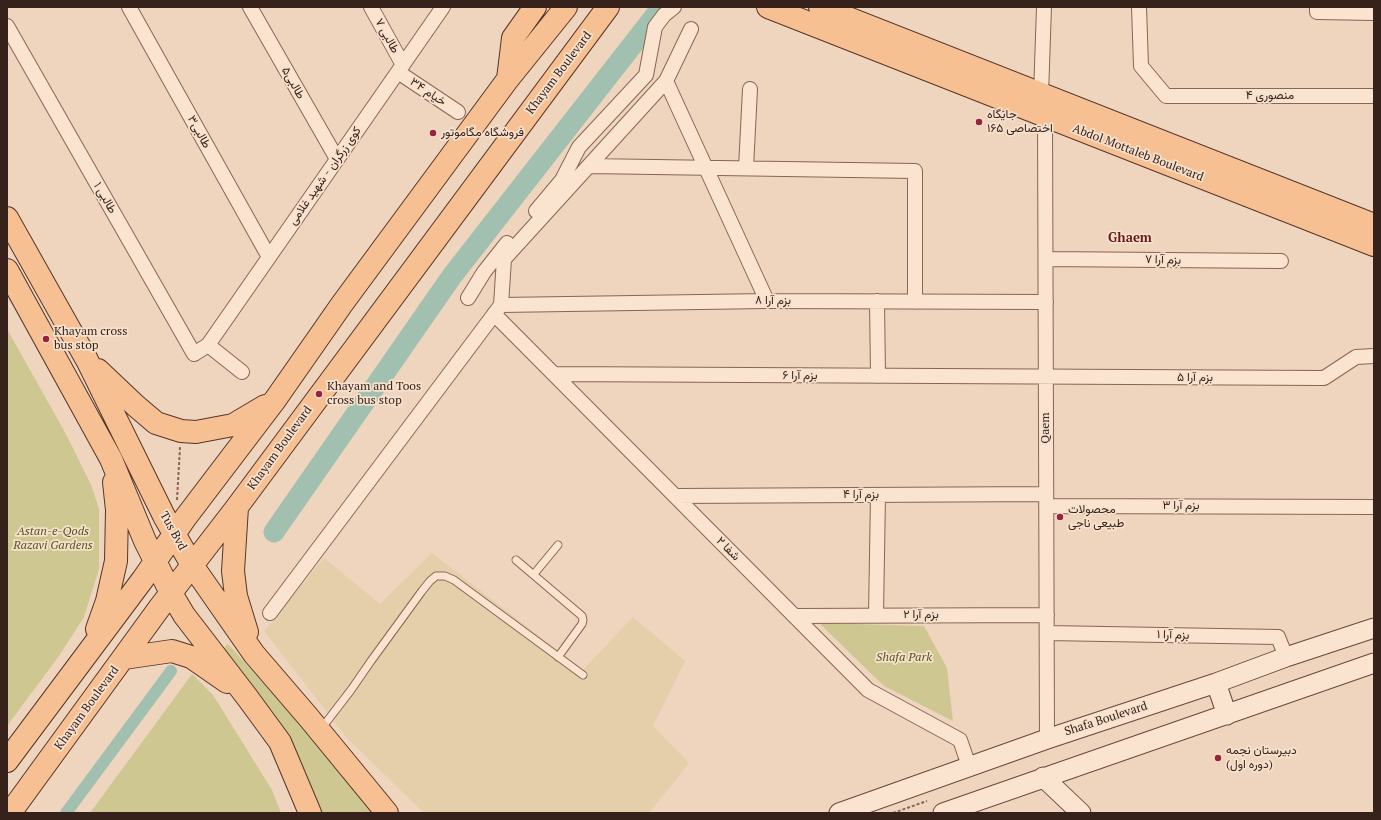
<!DOCTYPE html>
<html>
<head>
<meta charset="utf-8">
<style>
  body { margin:0 }
  #map { position:relative; width:1381px; height:820px; overflow:hidden; background:#efd5bd; font-family:"PT Serif",serif }
  canvas { display:block }
  .frame { position:absolute; inset:0; border:8px solid #36221b; pointer-events:none }
</style>
</head>
<body>
<div id="map">
<canvas width="1381" height="820"></canvas>
<div class="frame"></div>
</div>
<script>
const ctx = document.querySelector('canvas').getContext('2d');
ctx.lineJoin = 'round';
function fill(path, color) { ctx.fillStyle = color; ctx.fill(path, 'evenodd'); }
const toPath = rows => new Path2D(rows.map(r => 'M' + r).join(''));
function stroke(path, color, width, dash) { ctx.strokeStyle = color; ctx.lineWidth = width; ctx.lineCap = dash ? 'butt' : 'round'; ctx.setLineDash(dash || []); ctx.stroke(path); }
function label(font, color, halo, rows, align = 'center') {
  ctx.font = font + ' "PT Serif",Vazirmatn,serif'; ctx.lineWidth = 3.5; ctx.setLineDash([]); ctx.textBaseline = 'middle'; ctx.strokeStyle = halo; ctx.fillStyle = color; for (const [text, x, y, turn = 0] of rows) {
    ctx.save(); ctx.translate(x, y); ctx.rotate((+turn || 0) * Math.PI / 180); ctx.textAlign = isNaN(turn) ? turn : align; if (halo) ctx.strokeText(text, 0, 0); ctx.fillText(text, 0, 0); ctx.restore();
  }
}
const farmland = toPath([
  [432,553,583,670,633,617,685,661,653,726,689,763,649,813,424,813,347,738,264,631,324,558,380,604]
]);
const green = toPath([
  [7,329,67,436,92,487,99,509,99,569,84,617,59,656,7,726],
  [819,623,924,626,947,668,953,721,884,686],
  [228,644,298,721,352,787,372,813,320,813,221,651],
  [192,674,213,695,272,790,281,813,90,813]
]);
const canal = toPath([
  [66,813,171,671]
]);
const river = toPath([
  [274,532,452,276,662,7]
]);
const path = toPath([
  [177,500,180,447],
  [893,813,927,801]
]);
const lane = toPath([
  [516,560,582,616,583,620,582,624,558,657],
  [534,574,558,545],
  [321,729,351,690,371,661,422,591,430,581,436,576,445,576,454,580,583,675]
]);
const street = toPath([
  [129,7,269,257],
  [250,7,337,159],
  [371,7,403,65],
  [1044,7,1041,95,1045,117,1047,739],
  [1139,7,1141,66,1166,96,1374,96],
  [1317,7,1317,12,1374,13],
  [7,26,194,354,208,345,443,7],
  [398,72,458,112],
  [666,81,767,301],
  [589,166,915,171,915,302],
  [746,168,750,89],
  [536,211,562,180,579,147,646,75,655,27,664,15,674,7],
  [1046,259,1281,261],
  [468,298,484,272,507,243],
  [877,301,878,376],
  [501,305,767,301,1046,302],
  [494,314,868,690,960,740,969,766],
  [208,345,242,372],
  [554,374,1324,378,1356,357,1374,356],
  [675,496,1046,494],
  [1046,506,1374,507],
  [270,613,501,305,504,259,666,81,691,29],
  [876,615,878,495],
  [795,616,1047,615],
  [1047,633,1278,637,1286,657]
]);
const secondary = toPath([
  [1216,683,1227,715],
  [1043,777,1081,813],
  [839,813,1047,739,1216,683,1286,657,1374,628],
  [943,813,1374,663]
]);
const primary = toPath([
  [768,7,1374,245],
  [820,7,1374,225],
  [508,79,513,38,535,7],
  [7,218,87,360,164,516,192,565,254,654,309,718,387,813],
  [7,270,111,459,145,541,171,593,184,615,247,697,280,742,310,813],
  [98,370,136,406,156,423,181,431,196,432,233,425,265,406],
  [237,507,233,571,236,596,247,632],
  [97,629,107,601,116,561,117,510,114,482],
  [124,658,172,651,191,657,227,682],
  [7,761,143,579,186,517,275,400,342,304,508,79,566,7],
  [10,813,160,607,237,507,608,7]
]);
const markers = [
  [979,122,4,"#99233e"],
  [433,133,4,"#99233e"],
  [46,339,4,"#99233e"],
  [319,394,4,"#99233e"],
  [1060,517,4,"#99233e"],
  [1218,758,4,"#99233e"]
];
const streetNames = [
  ["طالبی ۷",387,36,61],
  ["Khayam Boulevard",559,73,-53],
  ["طالبی۵",293,83,60],
  ["خیام ۳۴",428,92,34],
  ["منصوری ۴",1270,96],
  ["طالبی۳",199,132,61],
  ["Abdol Mottaleb Boulevard",1138,153,21],
  ["کوی زرگران - شهید غلامی",325,176,-55],
  ["طالبی ۱",105,198,60],
  ["بزم آرا ۷",1163,260,1],
  ["بزم آرا ۸",773,301],
  ["بزم آرا ۶",800,376],
  ["بزم آرا ۵",1195,378],
  ["Qaem",1046,428,-90],
  ["Khayam Boulevard",280,448,-54],
  ["بزم آرا ۴",861,495],
  ["بزم آرا ۳",1181,506],
  ["Tus Bvd",173,531,61],
  ["شفا ۲",728,549,45],
  ["بزم آرا ۲",921,615],
  ["بزم آرا ۱",1173,635,1],
  ["Khayam Boulevard",87,708,-54],
  ["Shafa Boulevard",1106,719,-18]
];
const poiNames = [
  ["جایگاه",987,115],
  ["اختصاصی ۱۶۵",987,129],
  ["فروشگاه مگاموتور",441,133],
  ["Khayam cross",54,332],
  ["bus stop",54,346],
  ["Khayam and Toos",327,387],
  ["cross bus stop",327,401],
  ["محصولات",1068,510],
  ["طبیعی ناجی",1068,524],
  ["دبیرستان نجمه",1226,751],
  ["(دوره اول)",1226,765]
];
const parkNames = [
  ["Astan-e-Qods",53,532],
  ["Razavi Gardens",53,546],
  ["Shafa Park",904,658]
];
const neighbourhoodNames = [
  ["Ghaem",1130,238]
];
fill(farmland, '#e5ceaa');
fill(green, '#cec791');
stroke(canal, '#a1c0b0', 12);
stroke(river, '#a1c0b0', 21);
stroke(lane, '#886555', 9);
stroke(street, '#886555', 16);
stroke(secondary, '#694639', 21);
stroke(primary, '#55352a', 24);
stroke(path, '#886555', 2, [3, 2]);
stroke(lane, '#fae4d0', 7);
stroke(street, '#fae4d0', 14);
stroke(secondary, '#fae4d0', 19);
stroke(primary, '#f6c092', 22);
for (const [x, y, r, color] of markers) { const dot = new Path2D(); dot.arc(x, y, r, 0, 2 * Math.PI); ctx.fillStyle = color; ctx.fill(dot); stroke(dot, '#f7e1cd', 1.5); }
label('12px', '#36221b', '#f7e1cd', streetNames);
label('12px', '#36221b', '#f7e1cd', poiNames, 'left');
label('italic 12px', '#525420', '#f7e1cd', parkNames);
label('bold 13px', '#65181a', '#f7e1cd', neighbourhoodNames);
</script>
</body>
</html>
